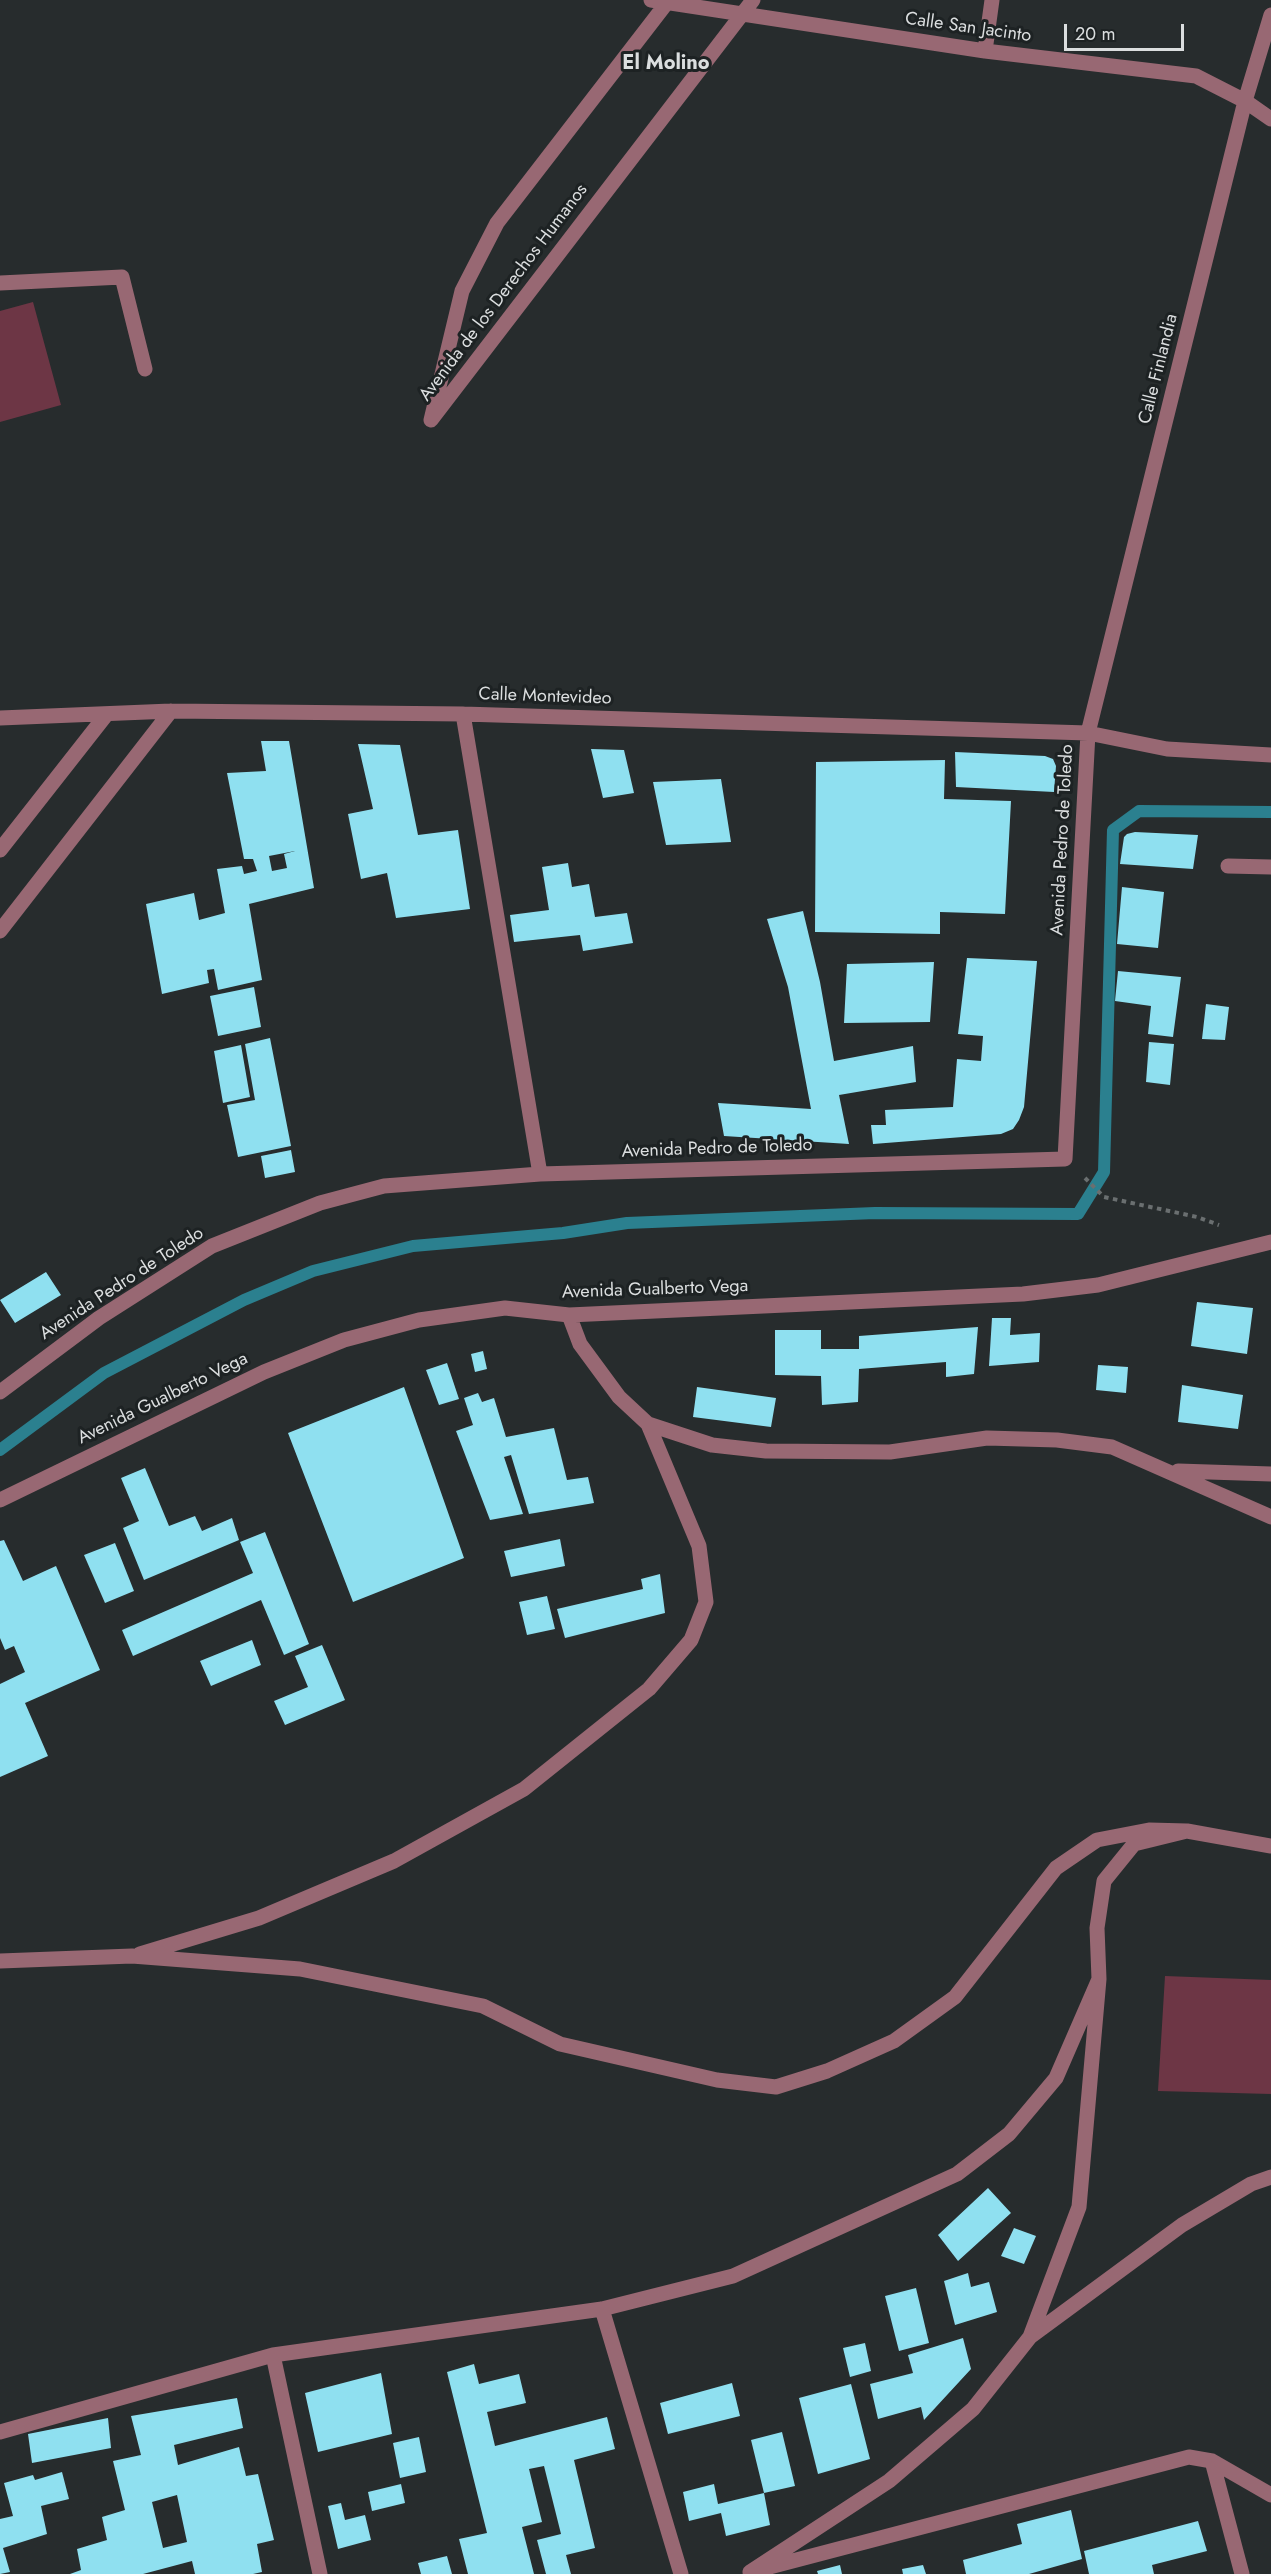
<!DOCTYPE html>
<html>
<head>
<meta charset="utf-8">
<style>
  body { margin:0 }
  #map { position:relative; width:1271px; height:2574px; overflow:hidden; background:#272c2d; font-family:Jost,sans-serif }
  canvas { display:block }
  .scale { position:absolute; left:1064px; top:24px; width:120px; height:27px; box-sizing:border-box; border:3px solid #dbdedf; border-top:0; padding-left:8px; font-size:18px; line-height:21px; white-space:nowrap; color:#dbdedf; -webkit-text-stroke:4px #1d2223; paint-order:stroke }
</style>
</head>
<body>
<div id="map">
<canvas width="1271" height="2574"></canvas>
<div class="scale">20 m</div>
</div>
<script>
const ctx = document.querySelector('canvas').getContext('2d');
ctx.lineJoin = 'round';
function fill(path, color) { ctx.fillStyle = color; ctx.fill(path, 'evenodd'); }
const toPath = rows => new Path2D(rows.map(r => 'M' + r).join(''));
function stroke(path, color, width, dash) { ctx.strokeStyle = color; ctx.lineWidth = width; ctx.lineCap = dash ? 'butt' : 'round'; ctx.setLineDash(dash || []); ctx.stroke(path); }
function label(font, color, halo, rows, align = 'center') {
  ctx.font = font + ' Jost,sans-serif'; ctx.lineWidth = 6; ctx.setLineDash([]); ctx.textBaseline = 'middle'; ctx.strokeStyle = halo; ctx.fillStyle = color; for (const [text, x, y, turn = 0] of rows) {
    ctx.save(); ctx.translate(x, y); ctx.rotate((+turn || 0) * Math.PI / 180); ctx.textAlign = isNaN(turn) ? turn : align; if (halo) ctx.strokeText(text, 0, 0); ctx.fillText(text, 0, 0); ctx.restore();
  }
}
const green = toPath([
  [33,302,61,405,0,422,0,311],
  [1165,1976,1271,1980,1271,2094,1158,2091]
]);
const stream = toPath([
  [0,1450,104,1373,244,1300,313,1271,413,1246,563,1233,627,1223,875,1213,1078,1214,1104,1172,1113,830,1139,811,1271,812]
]);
const building = toPath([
  [261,741,289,741,314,888,249,904,262,980,218,990,214,969,207,970,209,983,162,994,146,904,194,893,199,920,225,913,217,869,242,866,244,874,257,871,253,859,244,859,227,773,266,771],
  [295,851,284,854,287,868,272,871,269,856],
  [358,744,400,745,418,835,458,830,470,909,396,918,387,873,361,879,348,814,373,809],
  [591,749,624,750,634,793,603,798],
  [955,752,1045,756,1053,759,1056,766,1054,792,956,787],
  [945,760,944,799,1011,801,1005,914,940,912,940,934,815,932,816,762],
  [721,779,731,842,666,845,653,782],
  [1135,832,1198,835,1193,869,1120,864,1124,837,1127,834],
  [568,863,572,887,589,884,595,917,627,913,633,943,583,951,580,935,514,942,510,915,549,910,542,867],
  [1122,887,1164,892,1158,948,1117,944],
  [803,911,820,982,834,1061,913,1046,916,1082,839,1095,849,1144,724,1136,718,1103,811,1109,788,987,767,919],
  [967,958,1037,961,1024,1107,1019,1120,1013,1129,1001,1134,873,1144,871,1125,886,1125,885,1110,953,1107,957,1059,981,1061,983,1036,958,1034],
  [934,962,930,1022,844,1023,847,964],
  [1118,971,1181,977,1173,1037,1148,1034,1151,1006,1115,1001],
  [254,987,261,1027,218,1036,210,996],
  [1206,1004,1229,1007,1225,1040,1202,1039],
  [270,1038,291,1146,238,1157,227,1105,255,1100,245,1044],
  [1149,1042,1174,1044,1170,1085,1146,1082],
  [241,1045,250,1097,223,1103,214,1051],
  [291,1150,295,1172,265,1178,261,1156],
  [46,1272,61,1295,15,1323,0,1300],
  [1197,1302,1253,1308,1247,1354,1191,1346],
  [992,1318,1011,1318,1010,1335,1040,1333,1039,1362,989,1366],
  [978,1327,974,1374,946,1377,946,1362,859,1369,858,1402,822,1405,821,1376,775,1375,775,1330,821,1330,821,1349,859,1349,859,1336],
  [483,1351,487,1369,475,1372,471,1354],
  [447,1363,459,1399,439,1405,426,1370],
  [1098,1365,1128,1367,1126,1393,1096,1390],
  [1182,1385,1243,1395,1238,1429,1178,1422],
  [404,1387,464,1558,353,1602,288,1433],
  [697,1387,776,1398,771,1427,693,1417],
  [478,1393,482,1402,494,1398,506,1437,554,1428,567,1480,588,1477,594,1503,529,1514,511,1455,504,1457,523,1514,490,1520,456,1431,473,1425,464,1398],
  [145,1468,169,1526,195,1516,202,1531,232,1518,239,1540,144,1580,123,1528,139,1521,121,1478],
  [265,1532,309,1644,284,1655,261,1600,133,1656,122,1630,253,1573,240,1542],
  [560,1539,565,1566,511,1577,504,1551],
  [4,1540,23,1581,56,1566,100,1670,25,1703,48,1756,0,1777,0,1684,25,1672,14,1646,5,1650,0,1638,0,1541],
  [115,1543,134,1591,105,1603,84,1555],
  [660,1574,665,1613,565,1638,557,1609,643,1589,641,1579],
  [547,1596,555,1629,527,1635,519,1602],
  [252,1640,261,1665,211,1686,200,1661],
  [322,1645,345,1700,285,1725,274,1701,308,1687,295,1656],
  [988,2188,1011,2213,958,2261,938,2235],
  [1014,2228,1036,2236,1024,2264,1001,2256],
  [968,2273,971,2287,989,2282,997,2312,955,2325,944,2281],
  [916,2288,929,2343,899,2351,885,2296],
  [963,2338,971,2369,924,2420,921,2407,878,2419,870,2384,913,2373,908,2355],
  [865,2343,871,2371,850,2377,843,2348],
  [474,2364,479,2384,519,2374,526,2403,487,2412,495,2446,607,2417,615,2449,574,2460,595,2548,566,2555,571,2574,546,2574,537,2540,561,2534,544,2466,529,2469,542,2522,522,2527,534,2574,468,2574,459,2539,487,2533,447,2372],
  [381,2373,392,2434,318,2452,305,2393],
  [732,2383,740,2416,668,2434,660,2403],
  [851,2384,870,2459,818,2474,799,2398],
  [237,2398,243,2428,174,2445,178,2465,239,2447,246,2476,258,2474,274,2540,257,2544,262,2572,253,2574,195,2574,192,2561,143,2574,70,2574,81,2570,77,2549,107,2540,102,2517,125,2510,113,2461,141,2455,131,2416],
  [177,2495,187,2542,163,2548,152,2502],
  [108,2418,111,2448,32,2463,28,2434],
  [782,2432,795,2486,764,2493,751,2440],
  [419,2437,426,2472,400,2478,393,2443],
  [62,2472,69,2499,41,2506,47,2534,3,2548,10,2572,0,2574,0,2519,13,2516,4,2483,33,2475,35,2480],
  [401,2484,405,2503,372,2511,368,2492],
  [714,2484,718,2504,764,2493,770,2525,726,2536,721,2513,689,2521,683,2492],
  [341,2503,345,2520,365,2515,371,2540,338,2549,328,2506],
  [1071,2510,1082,2559,1029,2574,966,2574,963,2560,1022,2544,1017,2524],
  [1198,2521,1207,2551,1152,2565,1154,2574,1089,2574,1084,2551],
  [447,2556,452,2574,421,2574,418,2563],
  [840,2565,842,2574,818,2574,817,2571],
  [923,2565,926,2574,903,2574,902,2569]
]);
const path = toPath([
  [1085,1178,1104,1197,1197,1217,1219,1225]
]);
const minor = toPath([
  [651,0,985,51,1196,76,1245,101,1271,119],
  [669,0,497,223,462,291,431,420,753,0],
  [985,51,992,0],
  [0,283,122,277,145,369],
  [463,714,540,1174],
  [0,718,171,711,463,714,1088,733,1167,749,1271,755],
  [0,850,106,715],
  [1228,866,1271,867],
  [0,931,171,711],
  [569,1315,580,1344,619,1397,648,1424,712,1445,766,1451,890,1452,987,1438,1057,1440,1112,1447,1271,1517],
  [0,1392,99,1318,212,1246,320,1203,384,1186,540,1174,1065,1159,1088,733,1245,101,1271,15],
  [1178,1471,1271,1474],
  [0,1500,264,1372,344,1340,419,1320,505,1308,569,1315,1023,1294,1098,1285,1271,1242],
  [140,1954,259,1918,394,1861,524,1789,649,1689,691,1640,706,1602,699,1546,648,1424],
  [0,1961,132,1956,300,1969,483,2006,560,2044,717,2080,776,2087,827,2071,894,2041,955,1997,1056,1868,1097,1840,1149,1830,1187,1831],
  [602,2309,681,2574],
  [1030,2337,1079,2207,1099,1979,1097,1928,1104,1881,1134,1844,1187,1831,1271,1846],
  [273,2355,320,2574],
  [0,2432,273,2355,602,2309,733,2276,957,2174,1009,2134,1056,2078,1099,1979],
  [1212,2461,1242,2574],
  [762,2569,1189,2457,1212,2461,1271,2495],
  [750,2572,889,2481,973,2409,1030,2337,1182,2225,1251,2184,1271,2177]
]);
const streetNames = [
  ["Calle San Jacinto",968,28,8],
  ["Avenida de los Derechos Humanos",504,293,-53],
  ["Calle Finlandia",1159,369,-76],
  ["Calle Montevideo",545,697,2],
  ["Avenida Pedro de Toledo",1063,840,-87],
  ["Avenida Pedro de Toledo",717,1149,-2],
  ["Avenida Pedro de Toledo",122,1284,-33],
  ["Avenida Gualberto Vega",655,1290,-2],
  ["Avenida Gualberto Vega",163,1399,-26]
];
const neighbourhoodNames = [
  ["El Molino",666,64]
];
fill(green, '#6d3645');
stroke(stream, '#2b808f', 12);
fill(building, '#8fe0f0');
stroke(path, '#6a6f70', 4, [4.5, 4.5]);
stroke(minor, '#986873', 15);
label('18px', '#dbdedf', '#1d2223', streetNames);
label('bold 20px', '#dbdedf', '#1d2223', neighbourhoodNames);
</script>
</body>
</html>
